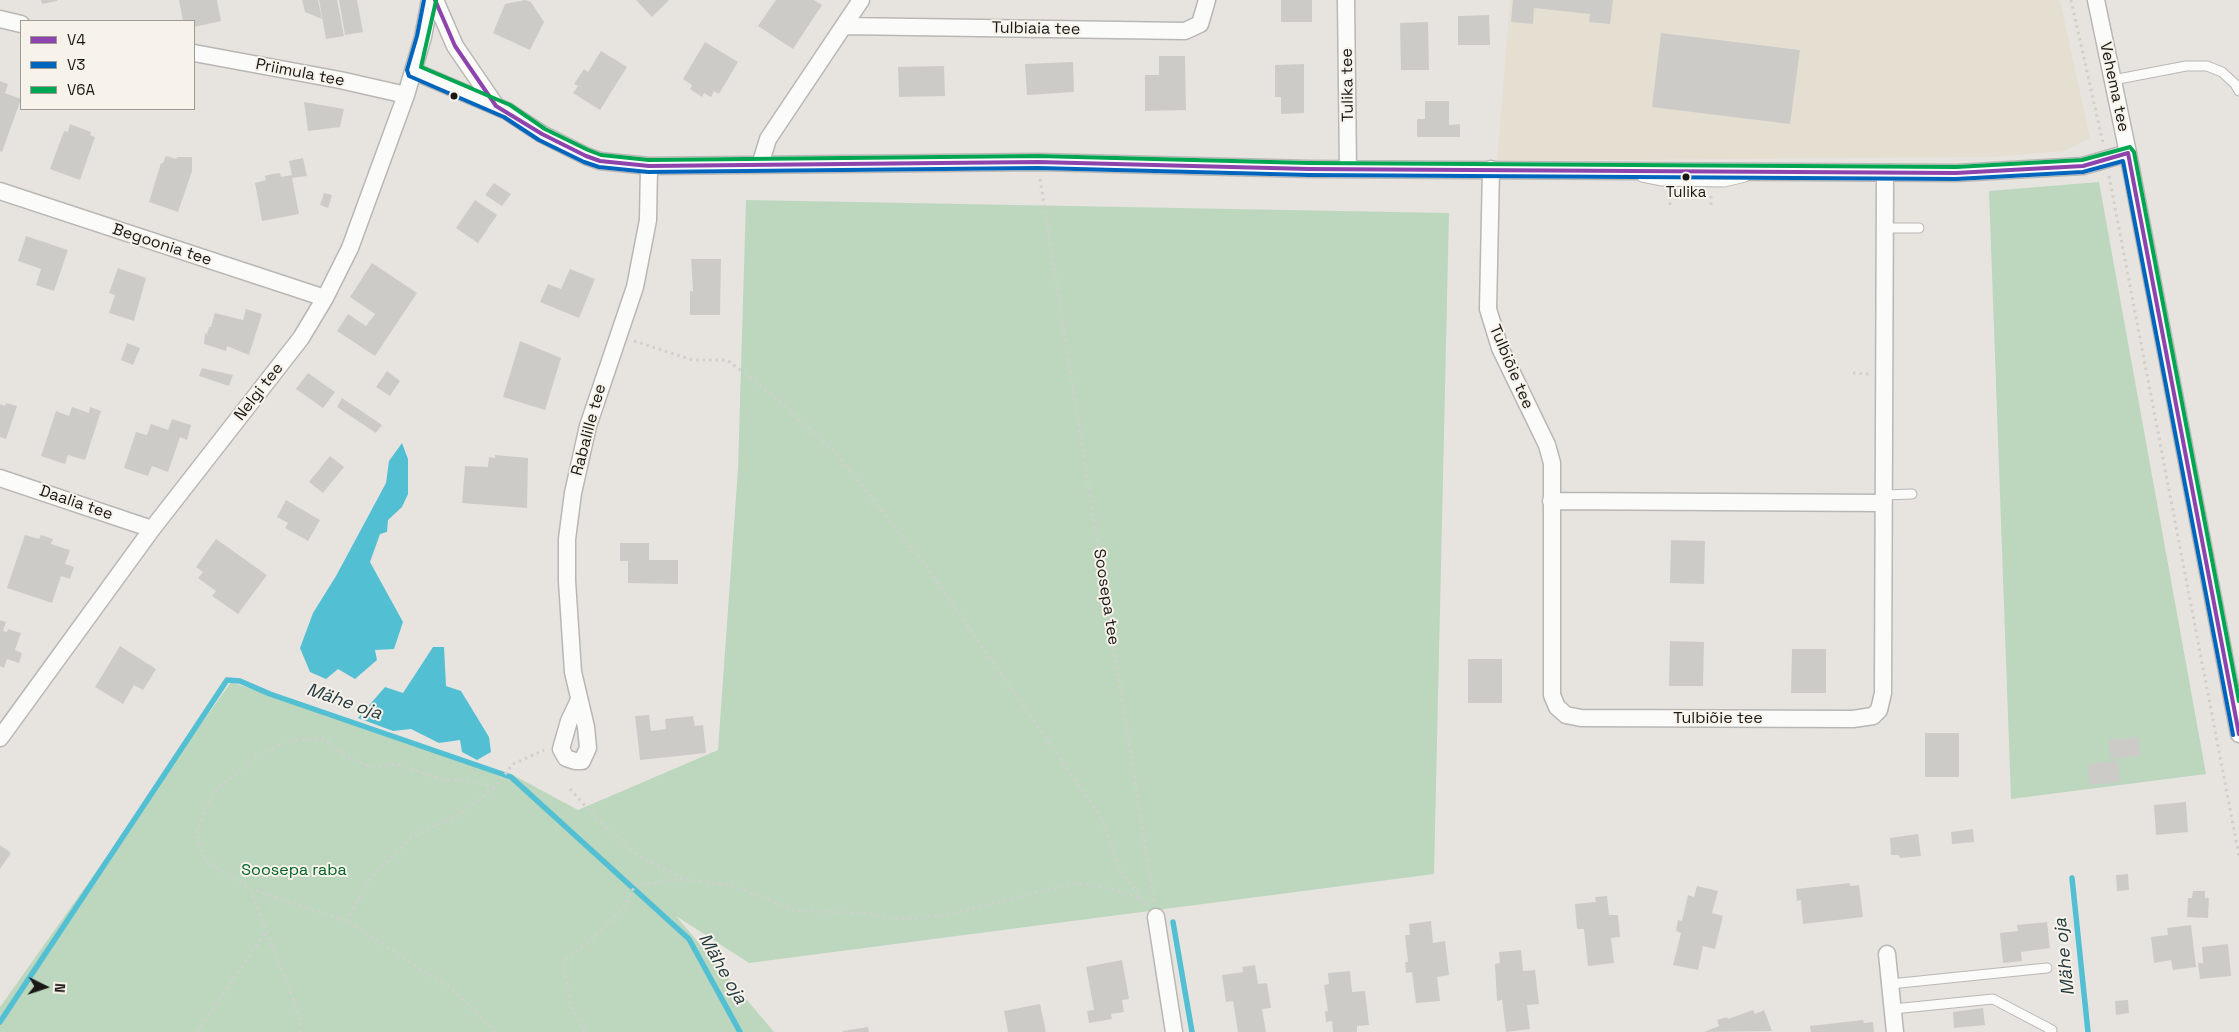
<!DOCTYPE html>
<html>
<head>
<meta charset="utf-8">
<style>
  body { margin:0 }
  #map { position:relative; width:2239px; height:1032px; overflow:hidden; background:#e7e4e0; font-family:"Space Grotesk",sans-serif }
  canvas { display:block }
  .legend { position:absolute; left:20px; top:20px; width:175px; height:90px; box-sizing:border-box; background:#f7f2ea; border:1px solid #9e9b95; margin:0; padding:6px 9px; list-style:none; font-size:15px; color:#191815 }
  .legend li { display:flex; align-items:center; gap:10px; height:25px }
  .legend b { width:25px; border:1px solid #9e9b95 }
  .north { position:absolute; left:20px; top:962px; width:50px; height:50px; -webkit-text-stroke:4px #f7f2ea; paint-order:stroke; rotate:94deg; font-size:14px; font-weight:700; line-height:20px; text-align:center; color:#191815 }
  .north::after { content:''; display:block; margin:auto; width:18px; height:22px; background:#191815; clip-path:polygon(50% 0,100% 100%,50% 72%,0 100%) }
</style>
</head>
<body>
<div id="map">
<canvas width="2239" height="1032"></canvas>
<ul class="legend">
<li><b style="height:6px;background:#8e44ad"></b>V4</li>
<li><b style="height:6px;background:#0065bd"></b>V3</li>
<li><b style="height:6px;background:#00a651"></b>V6A</li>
</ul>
<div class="north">N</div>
</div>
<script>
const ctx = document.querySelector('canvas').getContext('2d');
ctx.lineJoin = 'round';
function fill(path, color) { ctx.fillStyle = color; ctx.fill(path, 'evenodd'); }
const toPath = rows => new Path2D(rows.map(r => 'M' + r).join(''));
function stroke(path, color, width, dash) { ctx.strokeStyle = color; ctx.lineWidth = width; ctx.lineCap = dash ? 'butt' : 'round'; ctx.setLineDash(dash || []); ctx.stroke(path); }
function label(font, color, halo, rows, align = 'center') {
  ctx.font = font + ' "Space Grotesk",sans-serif'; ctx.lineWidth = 4; ctx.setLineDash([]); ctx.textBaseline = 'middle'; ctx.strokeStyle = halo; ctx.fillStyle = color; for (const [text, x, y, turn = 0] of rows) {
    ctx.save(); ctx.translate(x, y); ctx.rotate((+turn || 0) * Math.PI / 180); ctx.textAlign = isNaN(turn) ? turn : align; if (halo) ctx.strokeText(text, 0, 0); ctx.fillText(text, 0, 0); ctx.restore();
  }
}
const industrial = toPath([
  [1510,0,2060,0,2090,138,2065,151,1993,157,1497,161]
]);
const green = toPath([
  [2099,182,2206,774,2011,799,1989,191],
  [746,200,1449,213,1434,874,749,963,676,916,774,1032,0,1032,0,1007,231,682,513,775,578,810,718,750,738,469]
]);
const water = toPath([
  [402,443,408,459,408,494,402,507,388,520,387,532,380,534,370,562,403,622,394,649,375,650,377,660,355,679,338,669,326,679,310,672,300,648,313,613,336,576,386,483,389,461],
  [433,647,444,647,446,686,461,691,489,737,491,752,477,760,462,752,460,740,439,743,411,729,393,731,358,718,385,687,403,693]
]);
const stream = toPath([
  [2072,878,2088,1032],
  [1173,922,1192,1032],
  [0,1022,227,680,240,681,270,694,511,777,689,939,740,1032]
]);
const building = toPath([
  [41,0,57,0,57,1,42,4],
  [179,0,217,0,221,21,194,27,194,21,183,21],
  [302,0,318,0,322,19,305,12],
  [319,0,337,0,344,36,326,39],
  [339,0,357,0,363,32,345,35],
  [525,0,531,2,544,22,530,50,493,33,505,4],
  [636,0,669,0,652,17],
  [776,0,814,0,822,5,793,49,758,26],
  [1281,0,1312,0,1312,22,1281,22],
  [1513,0,1613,0,1610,24,1589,22,1590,14,1534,8,1533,24,1511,22],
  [1489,15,1490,45,1458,45,1458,16],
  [1428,22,1429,70,1401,70,1400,23],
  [1661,33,1800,50,1790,124,1652,107],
  [705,42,738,62,719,94,714,91,711,97,704,93,702,97,690,89,692,85,683,79],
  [601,51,627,67,600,110,573,93,578,86,574,84,584,69,588,72],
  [1159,56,1185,56,1186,110,1145,111,1145,75,1159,75],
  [1073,62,1074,92,1027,95,1025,64],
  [1304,64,1304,113,1281,114,1281,97,1275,97,1275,65],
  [944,66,945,96,899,97,898,67],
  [0,81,8,84,5,93,21,99,2,152,0,151],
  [1425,101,1449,101,1449,125,1460,124,1460,137,1417,137,1417,119,1425,119],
  [304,102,344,109,340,127,308,131],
  [70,124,91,132,90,135,95,137,80,180,50,169,64,131,68,132],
  [166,156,176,159,177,157,192,157,192,171,178,212,149,202,161,163,163,163],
  [303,158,307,176,292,178,299,214,262,221,255,183,266,180,265,176,272,174,280,173,281,177,292,175,289,161],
  [494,183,511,194,502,206,485,195],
  [324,193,332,195,328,208,320,205],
  [475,200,497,215,478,243,456,228],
  [26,236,68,250,54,291,36,285,41,269,18,261],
  [691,259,721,259,720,315,690,315,690,291,693,291],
  [372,263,417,293,375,356,337,331,348,314,366,326,375,314,350,297],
  [118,268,146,278,134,321,109,313,115,295,109,293],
  [570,269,595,279,579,318,540,302,548,284,561,289],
  [246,309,262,314,249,355,227,346,226,351,204,344,205,333,207,334,209,327,211,327,215,313,243,320],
  [520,341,561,358,545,410,503,397],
  [127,343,140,348,133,365,121,360],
  [202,368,233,375,229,386,199,376],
  [387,371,400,381,390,396,376,387],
  [308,373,335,392,323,408,296,389],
  [342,398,382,425,376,433,337,407],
  [6,403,17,406,6,439,0,437,0,404,5,406],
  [72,407,89,413,90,407,101,411,85,460,68,455,65,464,41,456,56,411,69,416],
  [172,419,191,425,187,440,180,437,168,472,152,466,148,476,124,468,136,432,147,435,151,424,168,430],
  [495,455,528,458,527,508,462,503,465,466,488,467,489,457,495,458],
  [330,456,344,467,323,493,309,482],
  [286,500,320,520,308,541,285,528,288,523,277,517],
  [25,535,39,539,41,535,53,539,51,544,70,550,65,564,74,567,70,579,61,576,52,603,7,588],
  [216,539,267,575,238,614,212,596,216,591,198,578,203,572,196,567],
  [1671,540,1705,541,1704,584,1670,583],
  [620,543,649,543,649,560,678,560,678,584,628,583,628,561,620,561],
  [0,620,6,622,3,631,7,632,8,629,21,633,15,650,22,653,19,663,7,659,4,668,0,666],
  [1670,641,1704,642,1703,686,1669,686],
  [120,646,156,669,143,690,134,685,123,704,95,687],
  [1792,649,1826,649,1826,693,1791,693],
  [1468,659,1502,659,1502,703,1468,703],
  [649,715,651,731,666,729,665,719,693,716,695,726,703,725,706,753,640,760,635,716],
  [1925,733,1959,733,1959,777,1925,777],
  [2139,737,2140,756,2111,759,2108,740],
  [2118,761,2120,782,2089,785,2088,764],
  [2186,802,2188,832,2156,835,2154,805],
  [1973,829,1974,842,1952,844,1951,832],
  [1918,834,1921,856,1900,858,1899,855,1891,855,1890,838],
  [0,845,11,853,0,869],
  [2128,874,2129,890,2117,891,2116,875],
  [1850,883,1850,886,1859,885,1863,917,1803,924,1801,900,1797,901,1796,889],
  [1697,886,1718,891,1712,913,1723,916,1715,949,1703,946,1698,970,1673,965,1681,933,1676,931,1678,920,1682,921,1688,895,1694,897],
  [2193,891,2205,891,2205,898,2209,898,2208,918,2187,917,2188,898,2192,898],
  [1607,896,1609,915,1618,915,1620,937,1611,938,1614,963,1588,966,1584,929,1577,929,1575,904,1596,902,1595,897],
  [1431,921,1433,943,1445,941,1449,975,1437,977,1440,1001,1416,1003,1412,972,1406,973,1405,962,1408,962,1405,935,1410,935,1409,924],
  [2047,922,2050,948,2021,952,2022,961,2003,963,2000,933,2018,931,2017,925],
  [2191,925,2196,967,2173,970,2171,960,2154,963,2151,937,2168,935,2167,928],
  [2228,944,2231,976,2200,979,2198,963,2203,963,2202,947],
  [1521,950,1523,971,1535,970,1539,1004,1527,1005,1530,1029,1506,1032,1502,1000,1497,1001,1495,964,1500,963,1499,952],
  [1122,960,1129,999,1122,1000,1124,1012,1111,1014,1112,1019,1089,1023,1087,1011,1094,1010,1086,967],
  [1255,965,1258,984,1267,983,1271,1008,1262,1009,1266,1032,1238,1032,1233,1001,1226,1002,1222,975,1243,972,1242,967],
  [1350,971,1352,992,1365,991,1369,1025,1357,1026,1357,1032,1333,1032,1332,1021,1326,1022,1325,1011,1328,1011,1324,985,1329,984,1328,973],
  [2128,1000,2129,1013,2116,1015,2115,1001],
  [1040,1004,1046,1032,1008,1032,1004,1011],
  [1983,1008,1985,1025,1954,1028,1953,1012],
  [1753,1010,1755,1014,1764,1010,1772,1031,1704,1032,1719,1026,1717,1020,1727,1017,1728,1019],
  [1863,1020,1864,1023,1873,1022,1874,1032,1811,1032,1810,1026],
  [868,1027,869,1032,843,1032,843,1031]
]);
const path = toPath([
  [2071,0,2103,143],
  [2109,176,2239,856],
  [1040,179,1154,901],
  [1670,205,1670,194],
  [1711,205,1711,196],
  [634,341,693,360,727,360,768,391,835,452,923,562,1100,816,1121,871,1146,905],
  [1853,373,1869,374],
  [570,789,597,819,637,855,684,879,735,886,794,910,870,914,895,919,944,916,1074,883,1105,887,1140,898],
  [250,889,347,921,452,989,496,1032],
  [347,921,368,881,412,837,460,814,495,787,513,764,544,750],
  [197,1032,266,932],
  [300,1032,300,1023,293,998,250,889,205,860,196,833,206,807,218,788,256,757,279,745,301,739,324,739,345,756,371,767,395,764,444,780,470,781,495,787],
  [585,1032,571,1006,563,961,590,941,625,907,635,885,682,879]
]);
const lane = toPath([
  [2113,80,2186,66,2207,66,2222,72,2235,84,2239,91],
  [1642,177,1662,181,1724,182,1745,177],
  [1884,228,1919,228],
  [1884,495,1912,494],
  [1890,984,2047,968],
  [1893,1009,1993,999,2052,1030]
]);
const street = toPath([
  [435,0,455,46,496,106],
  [1346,0,1348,169],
  [2096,0,2128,153,2239,734],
  [0,19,21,24],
  [844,26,1185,31,1200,24,1207,0],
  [194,53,340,80,406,95],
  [413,71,507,111,542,134,586,156,600,161,649,166,1038,162,1309,169,1956,173,2083,166,2128,153],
  [760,165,768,139,861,0],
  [1491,169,1488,309,1500,348,1547,445,1552,463,1552,695,1557,707,1566,715,1581,718,1853,719,1873,716,1879,710,1883,693,1885,173],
  [0,191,325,298],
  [0,478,152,529],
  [1551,501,1883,503],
  [579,700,569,721,561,749,566,758,575,761,582,761,588,748,586,727,573,672,567,581,567,539,573,493,588,426,635,287,648,220,649,166],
  [0,738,152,529,301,338,325,298,350,248,406,95,423,37,430,0],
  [1156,917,1174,1032],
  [1887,954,1895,1032]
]);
const bus1 = toPath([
  [435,0,455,46,496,106],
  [496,106,542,134,586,156,600,161,649,166,1038,162,1309,169,1956,173,2083,166,2128,153],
  [2128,153,2239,734]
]);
const bus2 = toPath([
  [424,0,417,36,407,70,409,76,504,117,539,140,584,162,599,167,648,172,1038,168,1309,175,1956,179,2083,172,2123,161,2233,735]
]);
const bus3 = toPath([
  [436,1,421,67,510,105,545,129,588,150,601,155,649,160,1038,156,1309,163,1956,167,2082,160,2130,147,2134,152,2239,701]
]);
const markers = [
  [454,96,4.5,"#191815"],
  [1686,177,4.5,"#191815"]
];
const busNames = [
  ["Tulika",1686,193]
];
const streetNames = [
  ["Tulbiaia tee",1036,29,1],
  ["Priimula tee",300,73,11],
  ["Tulika tee",1348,85,-91],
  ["Vehema tee",2114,87,78],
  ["Begoonia tee",162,245,18],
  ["Tulbiõie tee",1511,367,67],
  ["Nelgi tee",259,392,-52],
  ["Rabalille tee",589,430,-75],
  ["Daalia tee",76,503,19],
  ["Soosepa tee",1106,597,81],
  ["Tulbiõie tee",1718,719]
];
const parkNames = [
  ["Soosepa raba",294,871]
];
const waterNames = [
  ["Mähe oja",344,702,19],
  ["Mähe oja",2065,957,-96],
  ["Mähe oja",722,969,60]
];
fill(industrial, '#e5dfd2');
fill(green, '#bcd7be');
fill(water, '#53bfd3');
stroke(stream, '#53bfd3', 5.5);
fill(building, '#cdcbc8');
stroke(lane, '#b9b7b4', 11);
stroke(street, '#b9b7b4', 19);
stroke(path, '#cfcfcd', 3, [2.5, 4]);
stroke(lane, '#fbfbfa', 9);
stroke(street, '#fbfbfa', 16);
stroke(bus1, '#8e44ad', 4);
stroke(bus2, '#0065bd', 4);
stroke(bus3, '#00a651', 4);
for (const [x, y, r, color] of markers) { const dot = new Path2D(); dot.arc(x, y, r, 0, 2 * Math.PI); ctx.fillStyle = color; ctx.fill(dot); stroke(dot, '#f7f2ea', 2); }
label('15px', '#191815', '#f7f2ea', busNames);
label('16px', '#191815', '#f7f2ea', streetNames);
label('16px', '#016329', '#f7f2ea', parkNames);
label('italic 18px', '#22393f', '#f7f2ea', waterNames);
</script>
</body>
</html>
